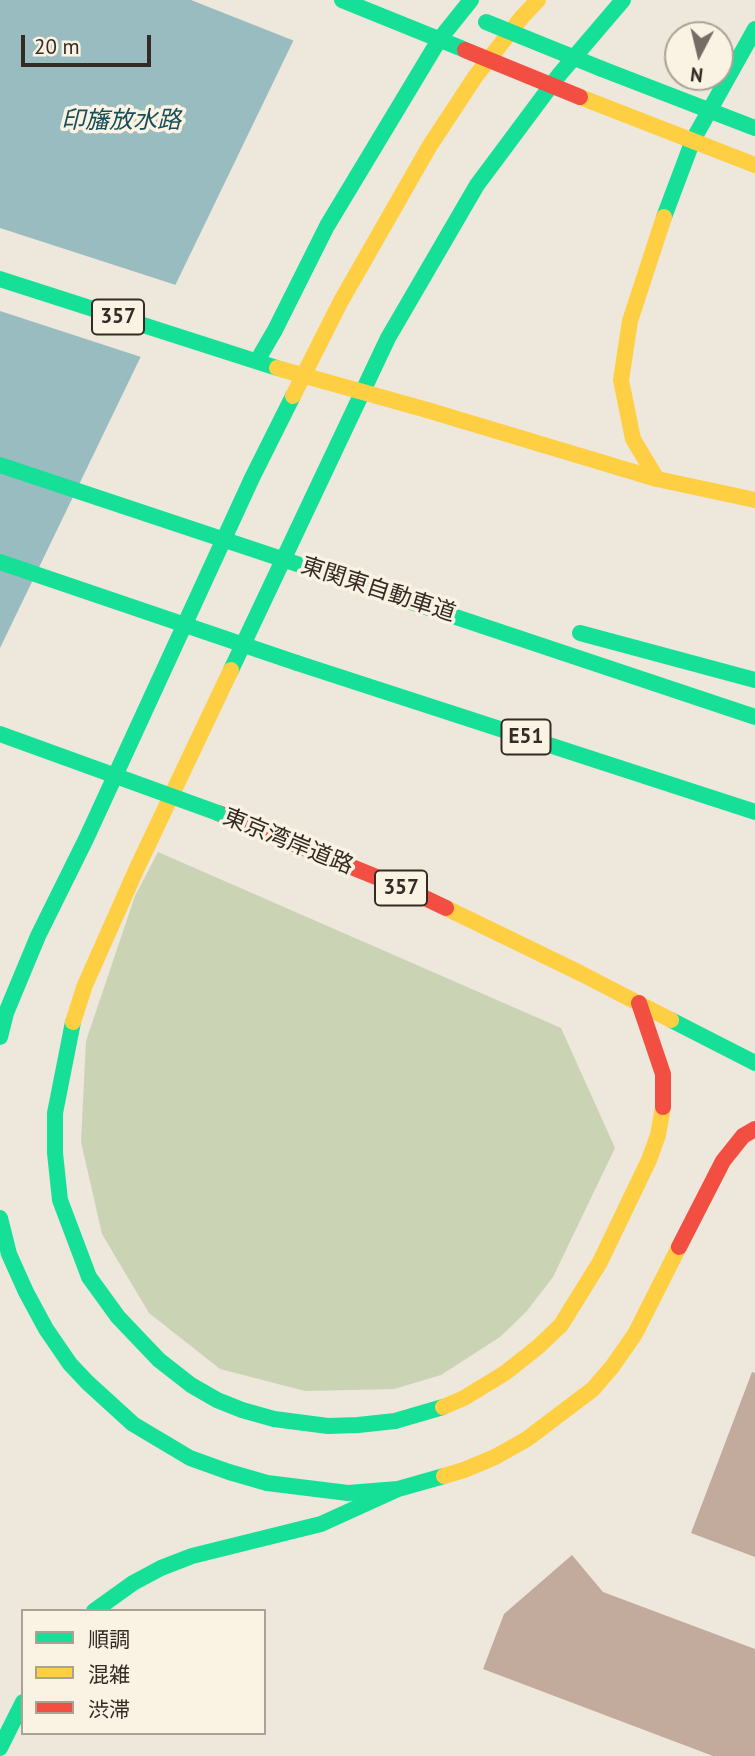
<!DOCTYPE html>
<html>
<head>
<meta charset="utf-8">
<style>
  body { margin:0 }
  #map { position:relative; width:755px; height:1756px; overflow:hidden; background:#ede7dc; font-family:"PT Sans","Noto Sans JP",sans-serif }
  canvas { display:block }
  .legend { position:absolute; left:21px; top:1609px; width:245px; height:126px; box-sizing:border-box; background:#faf2e2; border:2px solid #aba296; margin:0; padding:9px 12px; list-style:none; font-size:21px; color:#352b25 }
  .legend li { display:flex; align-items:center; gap:14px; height:35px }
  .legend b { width:35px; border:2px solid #aba296 }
  .north { position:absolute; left:664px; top:21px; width:70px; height:70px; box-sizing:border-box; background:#faf2e2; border:2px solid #aba296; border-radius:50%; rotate:187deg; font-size:19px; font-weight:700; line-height:28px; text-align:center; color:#352b25 }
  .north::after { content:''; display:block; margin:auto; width:24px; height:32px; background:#756d65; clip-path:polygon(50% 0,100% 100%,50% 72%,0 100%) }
  .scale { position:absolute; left:21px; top:35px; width:130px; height:32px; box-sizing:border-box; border:4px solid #352b25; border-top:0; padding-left:9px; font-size:21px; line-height:24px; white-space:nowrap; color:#352b25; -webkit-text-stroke:5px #faf2e2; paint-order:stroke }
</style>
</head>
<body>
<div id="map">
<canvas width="755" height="1756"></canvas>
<ul class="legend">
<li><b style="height:9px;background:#16e098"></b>順調</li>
<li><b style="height:9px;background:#ffcf43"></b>混雑</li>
<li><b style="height:9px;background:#f24e42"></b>渋滞</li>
</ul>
<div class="north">N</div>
<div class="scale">20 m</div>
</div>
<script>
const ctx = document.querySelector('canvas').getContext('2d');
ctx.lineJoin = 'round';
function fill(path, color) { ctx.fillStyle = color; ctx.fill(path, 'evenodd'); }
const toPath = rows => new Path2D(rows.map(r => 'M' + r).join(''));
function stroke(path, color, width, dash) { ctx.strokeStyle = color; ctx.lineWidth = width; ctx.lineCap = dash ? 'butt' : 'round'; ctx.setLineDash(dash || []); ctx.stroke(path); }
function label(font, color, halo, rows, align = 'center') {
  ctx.font = font + ' "PT Sans","Noto Sans JP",sans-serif'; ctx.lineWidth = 7; ctx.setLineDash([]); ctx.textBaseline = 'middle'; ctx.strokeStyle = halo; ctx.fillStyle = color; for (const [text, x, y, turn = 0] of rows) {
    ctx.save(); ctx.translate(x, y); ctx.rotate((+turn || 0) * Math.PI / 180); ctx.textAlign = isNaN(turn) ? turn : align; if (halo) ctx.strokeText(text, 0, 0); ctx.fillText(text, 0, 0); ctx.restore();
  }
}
const green = toPath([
  [158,852,561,1028,615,1148,553,1277,526,1312,500,1337,441,1375,394,1389,305,1391,220,1369,149,1313,102,1234,81,1142,86,1041,135,896]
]);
const water = toPath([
  [0,0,313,0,0,648]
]);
const pier = toPath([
  [191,0,317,0,297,42],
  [0,228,179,286,144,358,0,311]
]);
const building = toPath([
  [752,1372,755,1373,755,1557,691,1533],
  [572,1555,603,1592,755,1649,755,1756,713,1756,483,1669,504,1614]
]);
const fast = toPath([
  [342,0,463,49],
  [602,69,755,128],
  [664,217,693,140,755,29],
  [0,279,277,368],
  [257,361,275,330,327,226,439,40,471,0],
  [339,578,755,717],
  [580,633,755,680],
  [297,663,755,812],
  [231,670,388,338,477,185,559,75,623,0],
  [671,1020,755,1063],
  [73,1022,55,1113,55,1153,60,1200,89,1277,118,1317,159,1360,191,1385,217,1400,242,1410,274,1419,328,1426,358,1425,395,1421,443,1407],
  [0,1037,6,1013,38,936,86,839,252,478,293,396],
  [0,1218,9,1254,26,1292,46,1329,70,1364,88,1383,133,1424,190,1458,229,1472,267,1483,348,1493,398,1489,444,1476],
  [94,1611,133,1583,161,1568,192,1556,321,1524,398,1489],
  [0,1748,23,1702]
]);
const slow = toPath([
  [580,97,755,165],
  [293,396,341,301,429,147,475,77,522,17,538,0],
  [427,410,657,479,755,500],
  [657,479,633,439,621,380,630,321,664,217],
  [446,908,580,973,671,1020],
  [73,1022,85,985,137,868,231,670],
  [443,1407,464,1398,505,1373,539,1346,561,1325,600,1262,649,1160,658,1135,663,1107],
  [444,1476,464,1470,495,1457,527,1439,593,1389,612,1367,635,1334,679,1247]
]);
const jam = toPath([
  [218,813,406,889,446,908],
  [639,1003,663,1074,663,1107],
  [679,1247,723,1161,743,1136,755,1129]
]);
const fastBridge = toPath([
  [486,22,602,69],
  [0,465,339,578],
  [0,562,297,663],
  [0,734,218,813]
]);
const slowBridge = toPath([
  [277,368,427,410]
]);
const jamBridge = toPath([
  [465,50,580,97]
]);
const shields = [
  [118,317,52],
  [526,737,49],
  [401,888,52]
];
const shieldNames = [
  ["357",118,317],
  ["E51",526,737],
  ["357",401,888]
];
const streetNames = [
  ["東関東自動車道",378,590,18],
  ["東京湾岸道路",288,842,22]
];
const waterNames = [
  ["印旛放水路",121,121]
];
fill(green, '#cbd3b5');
fill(water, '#98bcbf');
fill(pier, '#ede7dc');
fill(building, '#c2ab9c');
stroke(fast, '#16e098', 16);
stroke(slow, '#ffcf43', 16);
stroke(jam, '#f24e42', 16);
stroke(fastBridge, '#16e098', 16);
stroke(slowBridge, '#ffcf43', 16);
stroke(jamBridge, '#f24e42', 16);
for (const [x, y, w] of shields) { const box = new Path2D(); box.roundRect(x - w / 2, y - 17.5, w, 35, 5); ctx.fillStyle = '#faf2e2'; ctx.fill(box); stroke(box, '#352b25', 2); }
label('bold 21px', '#352b25', null, shieldNames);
label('23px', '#352b25', '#faf2e2', streetNames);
label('italic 24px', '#174f59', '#faf2e2', waterNames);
</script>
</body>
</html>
